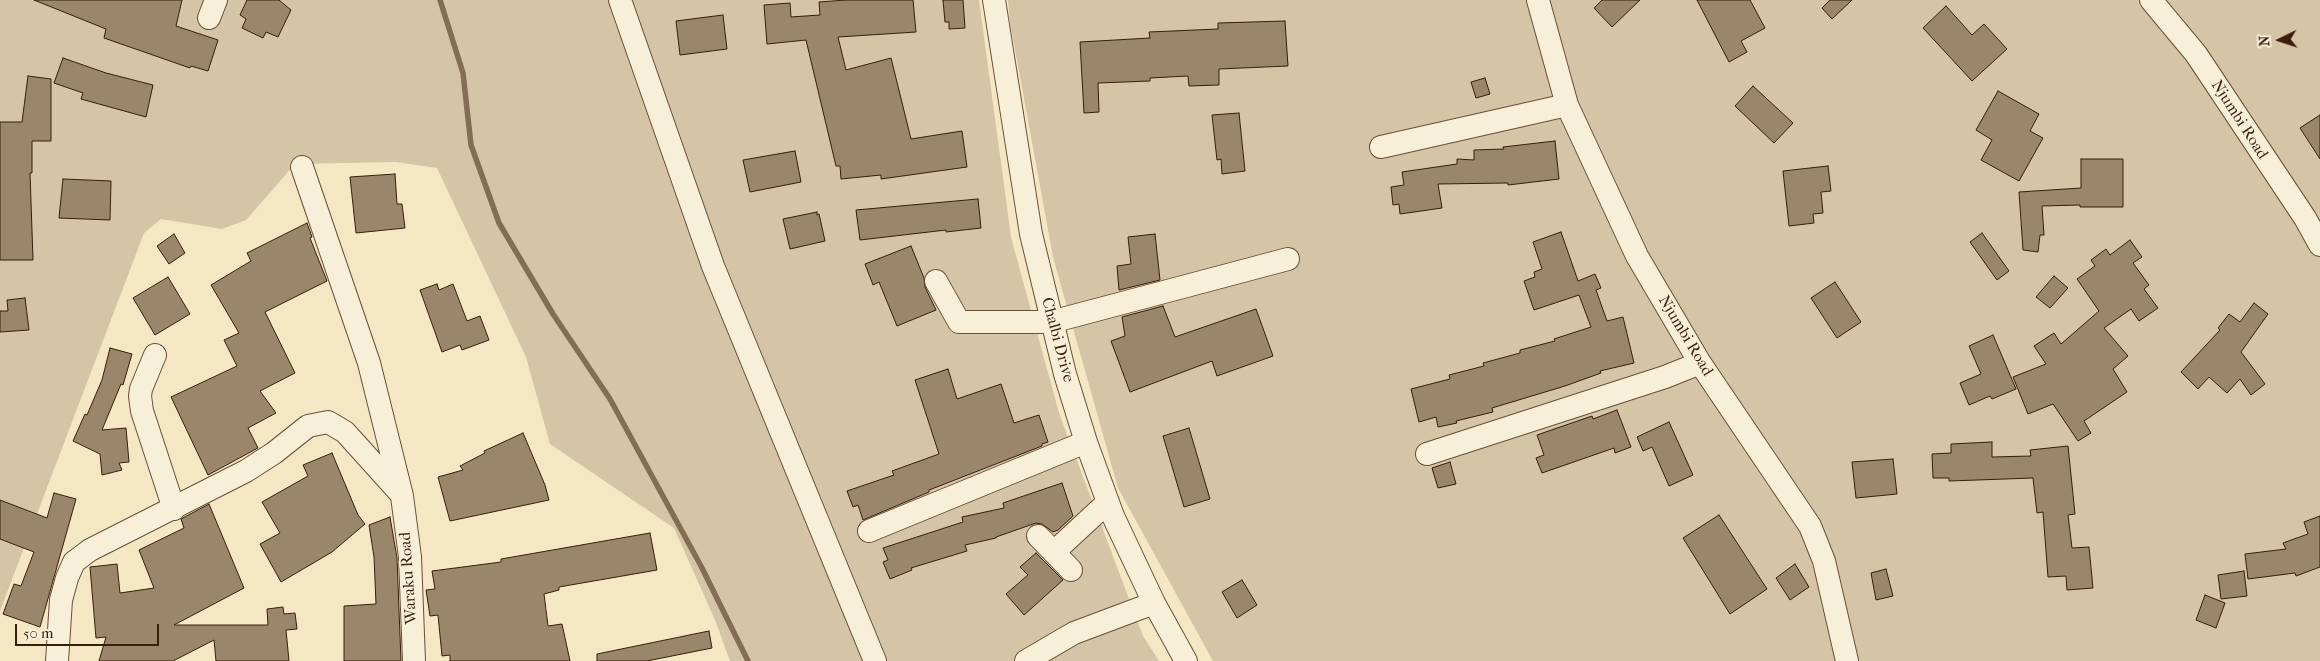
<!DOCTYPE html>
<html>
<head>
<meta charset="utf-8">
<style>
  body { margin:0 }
  #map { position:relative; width:2320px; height:661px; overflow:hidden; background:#f5e6c4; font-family:"IM FELL French Canon",serif }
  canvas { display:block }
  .north { position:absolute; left:2255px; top:15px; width:50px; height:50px; -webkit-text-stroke:4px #f8efd9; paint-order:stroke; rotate:266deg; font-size:14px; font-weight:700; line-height:20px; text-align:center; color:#381e0b }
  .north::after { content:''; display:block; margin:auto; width:18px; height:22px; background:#381e0b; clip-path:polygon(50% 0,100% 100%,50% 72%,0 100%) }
  .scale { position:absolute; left:15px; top:624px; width:144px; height:22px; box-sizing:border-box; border:2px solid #381e0b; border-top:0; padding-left:6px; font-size:15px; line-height:18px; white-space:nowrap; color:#381e0b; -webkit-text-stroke:4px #f8efd9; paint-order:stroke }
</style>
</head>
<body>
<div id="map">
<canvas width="2320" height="661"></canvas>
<div class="north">N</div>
<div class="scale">50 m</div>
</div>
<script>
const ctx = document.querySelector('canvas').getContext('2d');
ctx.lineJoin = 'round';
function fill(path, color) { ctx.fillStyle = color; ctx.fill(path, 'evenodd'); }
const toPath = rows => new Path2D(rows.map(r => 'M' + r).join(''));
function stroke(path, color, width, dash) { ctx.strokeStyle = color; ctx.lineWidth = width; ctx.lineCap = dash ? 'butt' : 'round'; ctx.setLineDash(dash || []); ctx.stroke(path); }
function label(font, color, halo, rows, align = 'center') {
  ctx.font = font + ' "IM FELL French Canon",serif'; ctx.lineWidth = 4; ctx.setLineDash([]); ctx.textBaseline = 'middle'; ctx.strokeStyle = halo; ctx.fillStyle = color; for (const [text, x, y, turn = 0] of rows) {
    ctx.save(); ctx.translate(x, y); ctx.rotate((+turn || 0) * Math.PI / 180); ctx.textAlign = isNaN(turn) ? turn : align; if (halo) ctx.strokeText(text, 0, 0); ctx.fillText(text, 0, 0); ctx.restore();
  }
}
const green = toPath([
  [0,0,979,0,1011,237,1059,413,1143,636,1159,661,730,661,715,620,674,528,550,444,526,357,437,168,396,162,295,164,246,220,222,229,161,219,144,233,0,611],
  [1008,0,2320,0,2320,661,1213,661,1118,488,1053,257,1010,22]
]);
const stream = toPath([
  [440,0,463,73,471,145,499,223,553,314,610,399,701,566,748,661]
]);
const building = toPath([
  [34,0,182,0,176,26,218,40,208,71,191,66,190,68,104,38,106,29,34,0],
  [247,0,279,0,291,10,278,37,266,32,263,38,242,28,246,19,240,15,247,0],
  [846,0,913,0,916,32,838,37,846,70,891,58,911,139,962,131,967,167,881,179,881,175,841,179,840,166,836,166,806,40,767,44,764,5,790,3,791,17,820,15,819,2,846,0],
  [943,0,963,0,965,28,949,29,949,22,945,22,943,0],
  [1602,0,1640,0,1612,27,1594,8,1602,0],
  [1697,0,1750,0,1765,28,1741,41,1747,52,1729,62,1697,0],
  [1830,0,1852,0,1832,19,1822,8,1830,0],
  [1946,6,1972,35,1984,24,2007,49,1972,81,1923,28,1946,6],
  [723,15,727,49,680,55,676,21,723,15],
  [1285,21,1288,66,1219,69,1219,85,1189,86,1188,76,1150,78,1150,81,1098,83,1099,112,1084,113,1080,42,1150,38,1149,32,1218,29,1218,23,1285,21],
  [63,58,106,73,153,85,146,117,81,99,83,93,54,83,63,58],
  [28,76,51,79,51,141,32,141,32,173,30,173,33,260,0,260,0,122,22,122,28,76],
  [1485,78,1490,94,1476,98,1471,82,1485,78],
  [1753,86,1793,123,1774,143,1735,106,1753,86],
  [1998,91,2039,114,2030,131,2043,138,2019,181,1981,160,1992,140,1976,130,1998,91],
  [1239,113,1245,171,1222,174,1221,159,1217,160,1212,115,1239,113],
  [2320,115,2320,159,2300,128,2320,115],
  [1555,141,1559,179,1508,185,1508,183,1438,184,1442,208,1400,214,1399,204,1393,205,1391,187,1404,185,1402,172,1457,164,1457,159,1474,160,1474,150,1504,149,1503,147,1555,141],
  [795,151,801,182,750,192,743,160,795,151],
  [2081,159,2123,159,2123,207,2080,207,2080,205,2042,206,2044,235,2040,235,2038,252,2023,250,2019,192,2081,188,2081,159],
  [1828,166,1831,191,1821,192,1823,213,1813,214,1814,223,1789,226,1783,171,1828,166],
  [395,174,397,204,402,204,405,228,356,233,350,177,395,174],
  [63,179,111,181,110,220,59,218,63,179],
  [978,199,981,228,946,232,946,230,860,240,856,210,978,199],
  [817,212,817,215,819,214,825,241,790,249,783,219,817,212],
  [307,223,312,237,310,238,327,281,265,312,295,373,260,391,276,413,248,428,258,448,208,475,171,397,237,366,224,340,239,333,211,285,251,261,247,253,307,223],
  [1561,232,1578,281,1595,274,1601,288,1596,290,1607,321,1623,317,1634,363,1600,371,1601,373,1565,386,1492,408,1493,412,1456,421,1457,423,1438,427,1436,417,1419,422,1411,389,1450,379,1449,375,1484,366,1483,363,1520,353,1520,350,1555,341,1554,339,1591,327,1579,295,1534,310,1524,281,1535,277,1534,272,1542,269,1533,242,1561,232],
  [1982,233,2009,271,1997,280,1970,242,1982,233],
  [174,234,185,253,169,264,157,246,174,234],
  [1155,234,1160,280,1119,290,1117,266,1131,264,1128,237,1155,234],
  [2130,240,2142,257,2133,263,2149,285,2144,289,2158,308,2139,321,2131,309,2104,328,2128,356,2113,369,2127,392,2084,421,2091,433,2078,441,2053,404,2028,414,2013,377,2046,364,2034,346,2054,333,2061,344,2099,311,2077,279,2095,266,2091,260,2106,249,2110,255,2130,240],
  [911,246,924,278,925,287,936,310,897,326,879,282,873,285,865,264,911,246],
  [2054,276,2068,288,2050,308,2036,297,2054,276],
  [168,277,190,314,155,335,133,298,168,277],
  [1835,282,1861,322,1837,338,1811,298,1835,282],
  [437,284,439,290,453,284,467,321,480,316,489,340,462,350,460,345,442,352,420,290,437,284],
  [25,298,29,330,0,332,0,311,8,311,7,300,25,298],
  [2254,303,2268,314,2241,352,2265,384,2251,395,2240,379,2227,393,2209,377,2198,389,2181,372,2220,330,2218,328,2229,314,2240,322,2254,303],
  [1163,306,1175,337,1256,309,1273,356,1217,376,1212,361,1130,392,1111,341,1125,336,1122,317,1163,306],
  [1993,335,2016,389,1992,399,1990,396,1969,405,1960,383,1981,374,1969,346,1993,335],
  [110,348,132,354,123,385,121,384,102,430,126,428,129,462,119,463,122,470,102,475,100,454,73,441,85,414,87,415,102,380,110,348],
  [948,369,957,399,1001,384,1014,423,1039,415,1048,442,1042,444,1042,446,929,490,929,492,863,520,858,505,853,507,847,491,894,475,892,471,939,454,915,380,948,369],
  [1617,410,1631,447,1615,453,1614,448,1542,473,1536,458,1544,455,1537,435,1592,416,1593,419,1617,410],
  [1669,422,1693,475,1669,486,1652,447,1643,451,1637,437,1669,422],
  [1189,428,1210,499,1184,507,1163,436,1189,428],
  [523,433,545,485,549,500,450,521,438,477,463,470,460,466,485,453,484,451,523,433],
  [1992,442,1992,457,2031,456,2030,450,2068,446,2075,514,2068,515,2072,548,2089,547,2093,588,2067,590,2066,576,2048,577,2043,512,2037,513,2033,478,1949,481,1949,478,1933,478,1932,454,1951,453,1951,444,1992,442],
  [332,453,358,515,365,524,332,552,281,582,260,544,280,533,262,502,308,476,303,465,332,453],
  [1893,459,1897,494,1856,498,1852,462,1893,459],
  [1450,462,1456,484,1438,488,1432,468,1450,462],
  [1062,483,1073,516,1058,530,1053,532,1042,524,1036,523,996,537,996,538,965,545,967,551,911,568,912,570,890,579,883,562,888,560,883,548,963,522,962,517,1004,508,1003,503,1062,483],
  [54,493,76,499,40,627,3,614,14,584,21,586,34,552,0,539,0,500,47,518,54,493],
  [209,504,244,588,174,625,268,625,267,609,283,607,284,614,295,613,297,629,286,630,289,661,216,661,214,640,173,661,99,661,106,637,96,638,90,567,117,564,120,593,154,588,139,550,184,528,181,519,209,504],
  [1719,515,1767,589,1730,614,1683,538,1719,515],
  [2320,516,2320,567,2296,576,2295,573,2248,579,2245,554,2286,549,2283,543,2308,534,2304,522,2320,516],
  [390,517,397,558,401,661,344,661,344,606,376,604,374,557,369,525,390,517],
  [650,533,657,570,559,587,559,590,544,594,548,626,562,624,570,661,450,661,450,655,442,656,438,615,430,616,426,590,435,589,432,571,501,562,501,559,650,533],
  [1036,553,1063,580,1024,615,1006,594,1028,575,1020,567,1036,553],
  [1795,564,1809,587,1790,600,1776,578,1795,564],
  [1886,569,1893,596,1876,600,1871,573,1886,569],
  [2244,571,2247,596,2221,599,2218,575,2244,571],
  [1242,580,1257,605,1237,618,1222,592,1242,580],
  [2205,595,2225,603,2216,628,2196,620,2205,595],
  [709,631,712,648,647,661,597,661,597,654,709,631]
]);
const minor = toPath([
  [620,0,713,266,875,661],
  [994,0,1031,234,1065,374,1086,442,1113,516,1154,603,1186,661],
  [1538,0,1567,105,1637,256,1700,363,1810,526,1824,561,1847,661],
  [2151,0,2196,54,2305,218,2320,245],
  [209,18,216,0],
  [1381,147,1567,105],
  [302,167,369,363,402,496,410,557,414,661],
  [936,281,959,322,1051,322,1288,259],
  [155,355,141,389,140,396,142,411,174,509],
  [1427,454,1665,377,1700,363],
  [869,531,1086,442],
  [1038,536,1071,570],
  [1054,552,1108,502],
  [57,661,61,600,67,578,74,562,90,550,246,471,274,453,308,426,328,422,345,432,400,493],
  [1026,661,1074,633,1154,603]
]);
const streetNames = [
  ["Njumbi Road",2239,120,57],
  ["Njumbi Road",1685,336,59],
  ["Chalbi Drive",1057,340,75],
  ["Waraku Road",409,578,-94]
];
fill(green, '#d5c4a5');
stroke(stream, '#836d54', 5.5);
fill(building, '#9a866b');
stroke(building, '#381e0b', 1);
stroke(minor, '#675039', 24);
stroke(minor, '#f8efd9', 22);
label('16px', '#381e0b', '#f8efd9', streetNames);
</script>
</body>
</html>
